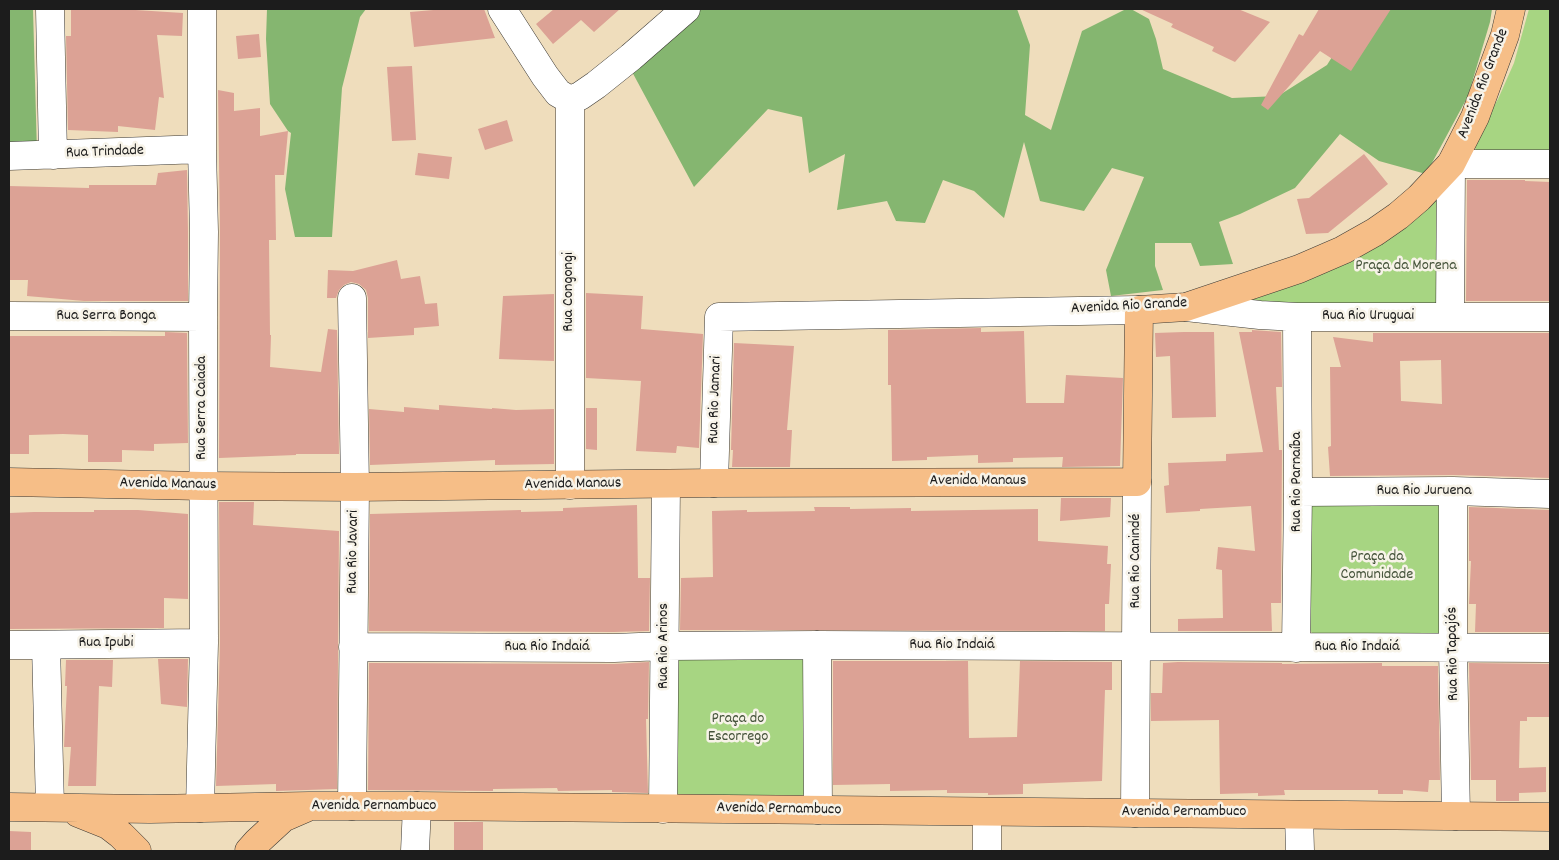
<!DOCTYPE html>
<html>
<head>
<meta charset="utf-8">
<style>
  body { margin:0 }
  #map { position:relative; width:1559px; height:860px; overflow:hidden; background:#efddbc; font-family:Dekko,sans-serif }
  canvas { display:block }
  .frame { position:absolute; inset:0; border:10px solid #1c1c1c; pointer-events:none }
</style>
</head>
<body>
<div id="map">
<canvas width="1559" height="860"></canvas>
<div class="frame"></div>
</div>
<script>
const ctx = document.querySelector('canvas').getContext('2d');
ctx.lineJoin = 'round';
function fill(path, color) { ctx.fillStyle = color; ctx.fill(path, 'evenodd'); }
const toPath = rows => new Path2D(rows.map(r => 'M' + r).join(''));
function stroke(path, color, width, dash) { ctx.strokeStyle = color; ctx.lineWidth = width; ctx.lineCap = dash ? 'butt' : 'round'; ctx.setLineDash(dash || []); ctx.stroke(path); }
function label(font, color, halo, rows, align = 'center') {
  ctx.font = font + ' Dekko,sans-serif'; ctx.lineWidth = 5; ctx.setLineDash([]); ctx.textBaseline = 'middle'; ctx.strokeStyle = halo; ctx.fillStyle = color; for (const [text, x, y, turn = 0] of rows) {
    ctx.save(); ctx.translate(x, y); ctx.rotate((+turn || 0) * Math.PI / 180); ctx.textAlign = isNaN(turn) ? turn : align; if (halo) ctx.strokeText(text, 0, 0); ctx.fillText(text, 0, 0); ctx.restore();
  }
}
const green = toPath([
  [1529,9,1550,9,1550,155,1481,152,1476,150,1474,145,1476,137,1498,99,1514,63],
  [1438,185,1445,303,1386,307,1251,301,1253,299,1299,283],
  [1309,504,1440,504,1442,634,1313,635,1309,628],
  [674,656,804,658,806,792,803,795,800,797,675,797]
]);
const forest = toPath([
  [9,9,33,9,37,153,9,153],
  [267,9,366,9,360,17,342,88,332,237,295,237,285,189,291,133,288,131,270,104,266,39],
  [687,9,1017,9,1030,45,1025,115,1051,130,1082,31,1126,9,1131,9,1149,19,1156,39,1163,69,1232,98,1278,96,1327,65,1362,9,1492,9,1490,22,1468,96,1426,174,1379,161,1340,134,1295,188,1240,214,1219,222,1233,264,1200,266,1191,243,1155,243,1155,266,1163,290,1111,296,1106,270,1144,177,1112,168,1084,211,1040,201,1024,142,1004,218,974,191,943,180,925,223,896,221,887,201,837,210,845,154,809,173,802,117,768,109,694,187,630,68]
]);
const building = toPath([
  [71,9,120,9,183,13,182,36,157,35,164,98,159,97,155,130,118,126,118,132,68,130,66,36,71,36],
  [445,9,484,9,495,38,414,47,410,12],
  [554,9,620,9,594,32,581,20,553,44,536,24],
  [1140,9,1238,9,1270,22,1235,62,1212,51,1214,47,1171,27,1173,24],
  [1319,9,1391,9,1351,71,1320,51,1268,110,1261,105,1299,34,1303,36],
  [259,34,261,57,238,59,236,36],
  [412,66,416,140,392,141,387,67],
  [218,90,234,93,234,111,260,108,260,136,288,131,284,175,275,175,276,240,269,240,270,335,271,335,270,367,321,372,328,329,337,330,339,454,296,454,296,455,219,458,220,232],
  [507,120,513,141,485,150,478,129],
  [418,153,452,157,449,179,415,175],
  [1364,154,1388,184,1328,233,1306,234,1297,199,1309,198],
  [187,170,188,232,188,301,84,301,27,296,28,280,9,280,9,186,89,188,89,185,156,185,158,173],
  [1467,180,1525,180,1525,181,1550,182,1550,301,1466,301],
  [397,260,401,279,420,276,425,304,437,303,439,326,414,328,414,335,368,338,368,298,366,290,359,284,351,282,344,285,339,290,336,298,327,298,328,270,353,271],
  [586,293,643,296,641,329,703,334,699,448,677,446,676,453,636,451,641,381,586,378],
  [554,294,554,361,499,359,503,296],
  [981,328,981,332,1024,331,1026,403,1064,403,1066,375,1123,378,1120,466,1062,467,1063,457,1013,458,1013,462,978,463,978,455,927,457,927,460,892,461,891,385,888,385,888,330],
  [1252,330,1281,332,1282,387,1276,387,1279,450,1282,450,1281,603,1271,603,1272,631,1178,631,1178,619,1223,618,1222,570,1216,569,1218,547,1255,551,1251,506,1200,509,1200,511,1166,513,1164,486,1169,485,1168,463,1226,461,1226,454,1263,452,1239,332,1252,332],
  [165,332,187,333,188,443,154,444,154,451,122,450,122,462,88,462,88,435,63,434,29,435,29,454,9,454,9,336,165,336],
  [1184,332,1214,332,1216,417,1172,418,1170,356,1156,357,1155,333],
  [1373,333,1550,333,1550,478,1453,475,1330,476,1328,447,1331,446,1330,367,1341,367,1333,337,1373,342],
  [1441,360,1442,404,1401,401,1400,361],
  [734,343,794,346,787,430,792,430,790,467,732,467,733,450,731,450],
  [439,405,492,409,492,408,516,410,554,409,554,464,495,465,495,460,370,465,369,409,404,412,404,407,439,410],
  [586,408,597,408,597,450,586,449],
  [1061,498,1111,498,1110,517,1060,521],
  [219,502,254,502,253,525,339,531,337,789,276,791,276,784,216,786,220,643],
  [637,505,638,578,650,578,649,631,614,632,369,631,370,514,521,510,521,512,563,511,563,508],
  [814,507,850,507,850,509,911,508,911,511,1038,509,1038,541,1108,546,1107,564,1111,564,1109,604,1105,604,1105,631,680,630,681,578,713,577,712,511,747,510,747,512,815,511],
  [1469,507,1550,510,1550,632,1475,632,1476,604,1469,604,1471,561,1469,561],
  [94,510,138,510,188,514,188,599,164,598,164,628,9,629,9,513,34,512,94,512],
  [158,659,188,659,187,707,161,704],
  [66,660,113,660,112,687,99,686,96,786,68,786,71,747,64,747,67,686,65,686],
  [833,661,968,661,969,738,1017,737,1020,661,1112,662,1112,690,1105,690,1102,781,1023,784,1023,794,988,795,988,793,947,793,947,790,890,791,890,784,833,785],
  [649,662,648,719,646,719,648,793,612,792,612,790,558,791,557,788,493,789,493,791,368,790,369,663,614,664],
  [1178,662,1282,663,1282,664,1382,663,1382,666,1438,666,1440,780,1429,780,1428,792,1403,790,1403,794,1378,794,1378,790,1284,790,1285,795,1258,796,1258,793,1220,794,1219,720,1151,721,1151,693,1162,693,1163,663],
  [1469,663,1550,664,1550,717,1527,717,1527,721,1520,721,1519,768,1546,767,1546,792,1519,793,1519,801,1496,801,1496,780,1471,780],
  [454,822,483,822,483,851,454,851],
  [9,831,31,832,31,851,9,851]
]);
const minor = toPath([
  [50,9,53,155],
  [502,9,545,76,558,93,570,100],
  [570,100,570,485],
  [570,100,580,96,596,85,631,57,686,9],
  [9,156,202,149],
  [1186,307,1260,315,1297,317,1550,317],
  [9,316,203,317],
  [1450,317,1451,164,1550,164],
  [714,483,719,317,1139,310],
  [1453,491,1453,648,1456,816],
  [1298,492,1453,491,1550,494],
  [9,645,204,643],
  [46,645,50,807],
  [817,645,818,810],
  [353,647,614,648,665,646,817,645,1550,648],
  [1296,648,1298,492,1297,317],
  [352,806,355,487,352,298],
  [200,808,204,643,203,317,204,232,202,149,202,9],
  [663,809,666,484],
  [987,812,987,851],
  [1135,813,1137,482],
  [1299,815,1300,851],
  [415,851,417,806]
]);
const major = toPath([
  [9,482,203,486,355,487,714,483,1137,482,1139,310,1186,307,1299,269,1343,250,1375,232,1398,216,1419,198,1451,164,1475,117,1505,35,1511,9],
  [9,807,150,809,309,806,417,806,1550,817],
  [78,813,108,825,121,835,137,851],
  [249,851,257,842,283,818,306,808]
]);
const streetNames = [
  ["Avenida Rio Grande",1484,84,-69],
  ["Rua Trindade",105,153,-2],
  ["Rua Congongi",570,292,-90],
  ["Avenida Rio Grande",1129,307,-3],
  ["Rua Serra Bonga",106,317],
  ["Rua Rio Uruguai",1368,317],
  ["Rua Rio Jamari",716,400,-88],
  ["Rua Serra Caiada",203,408,-90],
  ["Avenida Manaus",978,482],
  ["Rua Rio Parnaíba",1298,482,-90],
  ["Avenida Manaus",168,485,1],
  ["Avenida Manaus",573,485,-1],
  ["Rua Rio Juruena",1424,492],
  ["Rua Rio Javari",354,552,-89],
  ["Rua Rio Canindé",1137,561,-90],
  ["Rua Ipubi",106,644],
  ["Rua Rio Arinos",665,646,-90],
  ["Rua Rio Indaiá",952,646],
  ["Rua Rio Indaiá",547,648],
  ["Rua Rio Indaiá",1357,648],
  ["Rua Rio Tapajós",1454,654,-91],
  ["Avenida Pernambuco",374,807],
  ["Avenida Pernambuco",779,810,1],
  ["Avenida Pernambuco",1184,813]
];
const parkNames = [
  ["Praça da Morena",1406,267],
  ["Praça da",1377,558],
  ["Comunidade",1377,576],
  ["Praça do",738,720],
  ["Escorrego",738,738]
];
fill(green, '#a7d582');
fill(forest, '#85b670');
fill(building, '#dca295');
stroke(minor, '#3c3934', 29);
stroke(major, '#3c3934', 29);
stroke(minor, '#fff', 28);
stroke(major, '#f6be87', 28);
label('16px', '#1c1c1c', '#f7f3e8', streetNames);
label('16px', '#46543b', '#f7f3e8', parkNames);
</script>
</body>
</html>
